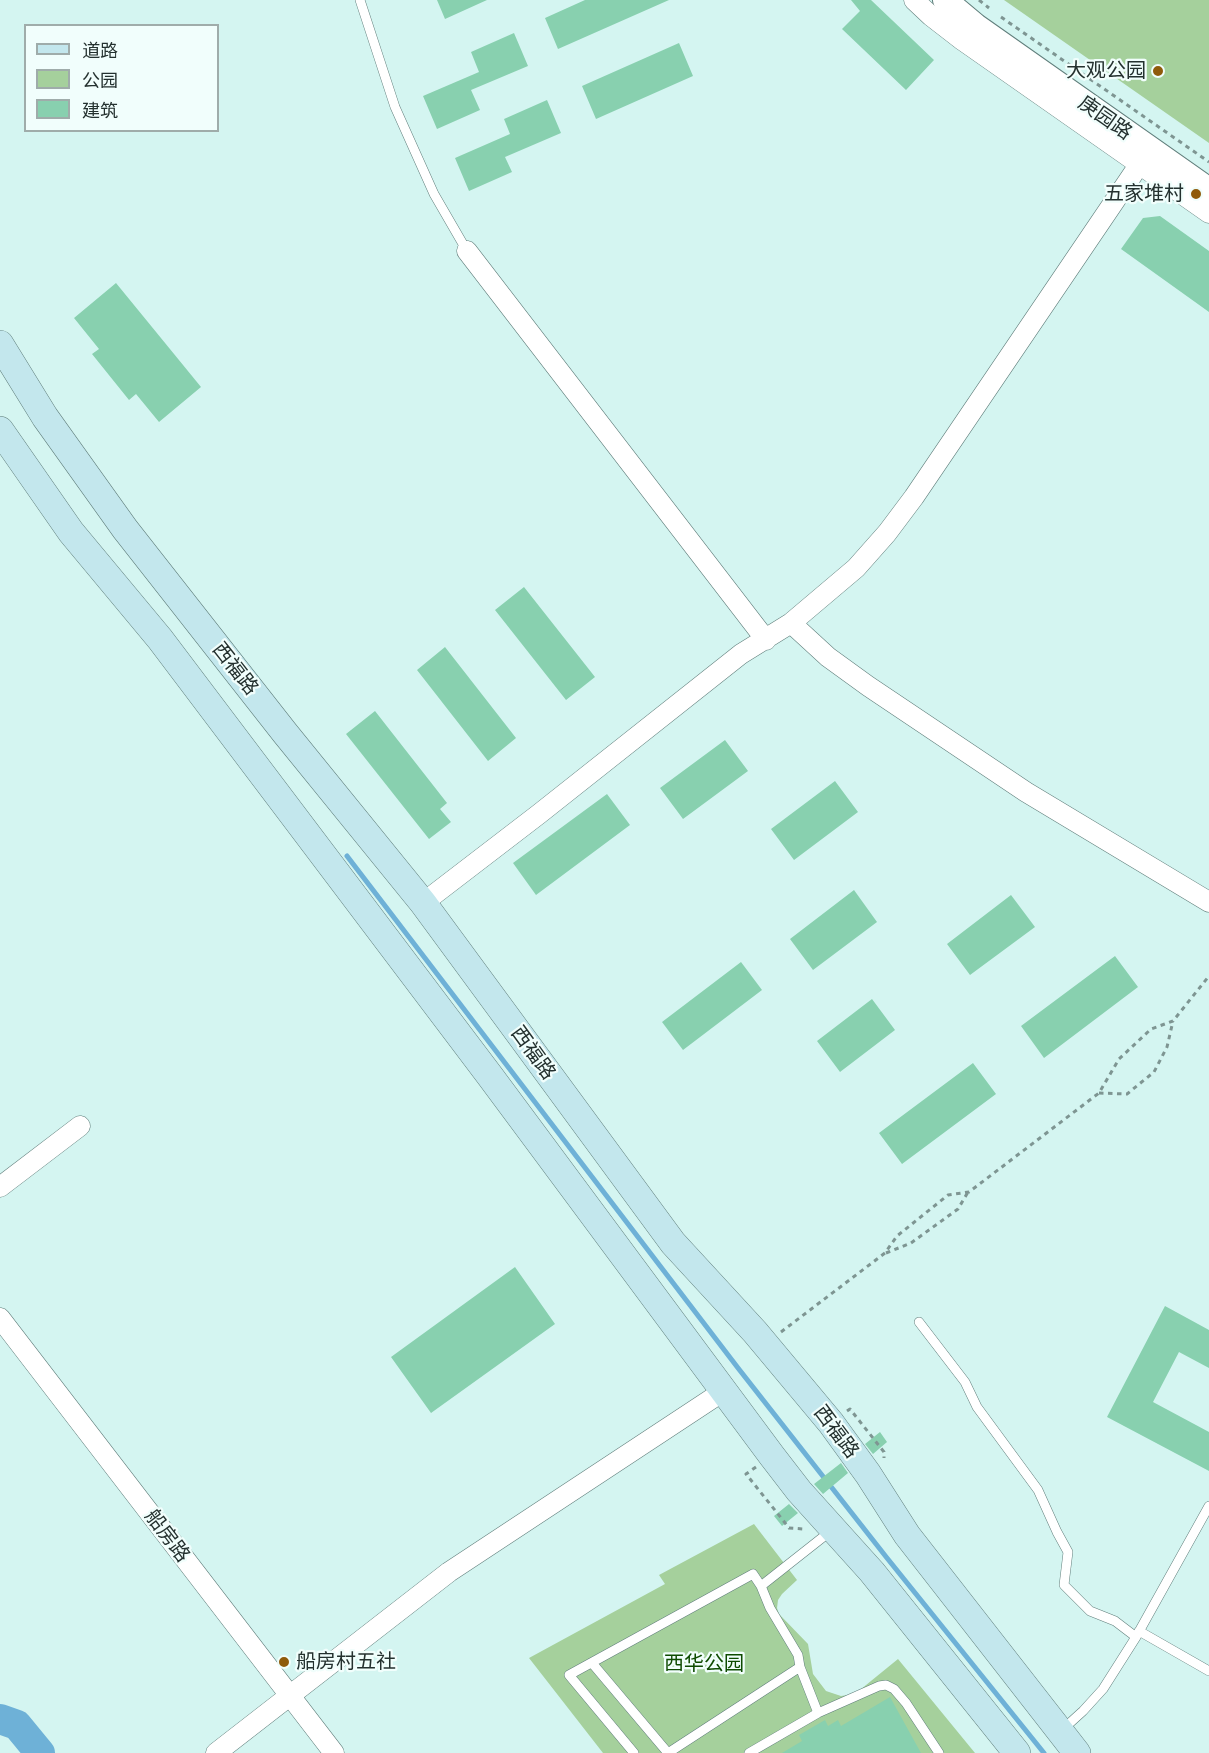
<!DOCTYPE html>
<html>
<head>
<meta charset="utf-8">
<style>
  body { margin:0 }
  #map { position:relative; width:1209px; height:1753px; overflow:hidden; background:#d4f5f1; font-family:Inter,"Noto Sans SC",sans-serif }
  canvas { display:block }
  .legend { position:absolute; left:24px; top:24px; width:195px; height:108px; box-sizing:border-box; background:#f1fefc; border:2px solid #9facaa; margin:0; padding:8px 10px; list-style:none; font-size:18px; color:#24312f }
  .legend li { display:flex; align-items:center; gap:12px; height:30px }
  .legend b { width:30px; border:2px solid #9facaa }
</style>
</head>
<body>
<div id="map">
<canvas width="1209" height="1753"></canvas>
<ul class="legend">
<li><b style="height:8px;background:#c3e7ed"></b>道路</li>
<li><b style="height:16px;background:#a5d09c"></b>公园</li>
<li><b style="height:16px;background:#88d0af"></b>建筑</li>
</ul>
</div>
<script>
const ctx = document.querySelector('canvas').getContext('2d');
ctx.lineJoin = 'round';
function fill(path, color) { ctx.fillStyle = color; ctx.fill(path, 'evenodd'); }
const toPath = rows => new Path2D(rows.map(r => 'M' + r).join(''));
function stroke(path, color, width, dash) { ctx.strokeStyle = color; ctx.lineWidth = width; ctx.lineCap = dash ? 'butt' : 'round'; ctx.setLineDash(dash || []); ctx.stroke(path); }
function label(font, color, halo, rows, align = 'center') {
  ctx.font = font + ' Inter,"Noto Sans SC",sans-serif'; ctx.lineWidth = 4.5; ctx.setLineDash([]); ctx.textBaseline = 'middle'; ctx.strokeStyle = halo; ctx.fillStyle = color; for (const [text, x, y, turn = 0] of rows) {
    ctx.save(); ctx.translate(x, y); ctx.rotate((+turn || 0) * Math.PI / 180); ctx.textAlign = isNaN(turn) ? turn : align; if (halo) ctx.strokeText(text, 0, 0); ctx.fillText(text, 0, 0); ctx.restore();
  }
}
const green = toPath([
  [1004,0,1209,0,1209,143],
  [754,1524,797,1580,782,1594,778,1600,777,1608,779,1614,808,1644,813,1674,826,1691,841,1696,855,1694,898,1659,975,1753,603,1753,529,1658,665,1584,659,1575]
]);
const water = toPath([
  [9,1714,24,1722,49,1753,22,1753,8,1737]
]);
const stream = toPath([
  [347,856,738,1368,887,1558,1044,1753]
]);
const river = toPath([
  [0,1719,17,1725,40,1753]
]);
const building = toPath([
  [437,0,487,0,445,19],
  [585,0,669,0,558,49,545,18],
  [851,0,871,0,934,60,906,90,842,29,860,11],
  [514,33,528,66,471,90,480,110,437,129,423,96,479,72,471,52],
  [679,43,693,76,596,119,582,86],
  [547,100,561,133,505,157,512,172,469,191,455,158,510,134,504,119],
  [1160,216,1209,251,1209,312,1121,249,1143,218],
  [116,283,201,387,159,422,136,394,129,400,92,354,99,349,74,318],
  [524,587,595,677,566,700,495,610],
  [445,647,516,738,488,761,417,670],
  [375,711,447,803,440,809,451,822,429,839,346,734],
  [725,740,748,771,683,819,660,788],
  [835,781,858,812,794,860,771,829],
  [607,794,630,825,536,895,513,863],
  [854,890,877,922,813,970,790,939],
  [1011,895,1035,927,970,975,947,944],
  [1115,956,1138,987,1044,1058,1021,1026],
  [741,962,762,990,683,1050,662,1022],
  [872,999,895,1030,840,1072,817,1041],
  [973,1063,996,1094,902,1164,879,1133],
  [515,1267,555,1324,431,1413,391,1357],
  [1165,1306,1209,1330,1209,1368,1179,1352,1153,1402,1209,1432,1209,1471,1107,1417],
  [880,1432,887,1442,873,1454,865,1444],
  [841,1463,848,1473,823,1494,814,1484],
  [789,1504,798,1513,782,1526,774,1516],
  [890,1697,921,1753,782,1753,802,1741,799,1735,825,1720,828,1726,838,1720,841,1726]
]);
const path = toPath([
  [979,0,989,8],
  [1001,17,1209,162],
  [1099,1093,1127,1094,1154,1072,1167,1047,1173,1021],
  [886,1253,911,1243,958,1209,968,1192],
  [781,1332,885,1253,897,1236,948,1195,969,1192,1099,1093,1119,1059,1151,1029,1173,1021,1209,976],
  [847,1411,850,1409,884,1452,884,1458],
  [756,1467,746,1474,782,1519,789,1528,804,1529]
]);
const service = toPath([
  [360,0,395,107,434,194,467,251],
  [919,1322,965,1382,977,1407,1038,1490,1057,1532,1068,1552,1064,1585,1090,1611,1115,1621,1136,1637],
  [761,1586,832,1530],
  [1139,1631,1209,1671],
  [592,1663,668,1753],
  [1062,1730,1083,1711,1103,1689,1136,1637,1209,1506],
  [634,1753,569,1675,753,1574,761,1586,770,1608,798,1655,800,1667,818,1713,879,1686,886,1685,894,1689,906,1703,939,1753],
  [668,1753,800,1667],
  [749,1753,818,1713]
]);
const minor = toPath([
  [914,0,931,16,962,40,1209,213],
  [467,251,766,640],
  [791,623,828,657,868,686,1026,792,1209,902],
  [423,903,539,814,741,654,791,623,856,568,887,533,914,497,1139,165],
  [0,1187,80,1126],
  [0,1318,334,1753],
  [216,1753,449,1572,725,1390]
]);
const tertiary = toPath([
  [945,0,976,26,1209,190]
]);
const secondary = toPath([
  [0,344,45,417,125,529,285,733,423,903,673,1243,755,1332,831,1423,868,1474,907,1535,1077,1753],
  [0,430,71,532,160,639,490,1076,772,1456,799,1491,872,1572,1017,1753]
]);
const markers = [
  [1158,71,6,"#8f5b0b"],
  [1196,194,6,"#8f5b0b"],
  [284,1662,6,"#8f5b0b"]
];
const poiNames = [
  ["大观公园",1146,71],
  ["五家堆村",1184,194],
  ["船房村五社",296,1662,"left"]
];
const streetNames = [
  ["庚园路",1105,118,35],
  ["西福路",235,669,52],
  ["西福路",533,1053,54],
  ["西福路",836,1432,53],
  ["船房路",167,1536,53]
];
const parkNames = [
  ["西华公园",704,1664]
];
fill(green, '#a5d09c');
fill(water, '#6eb1d7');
stroke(stream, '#6eb1d7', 5);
stroke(river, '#6eb1d7', 30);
fill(building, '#88d0af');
stroke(service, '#607e7b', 10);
stroke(minor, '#607e7b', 21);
stroke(tertiary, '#607e7b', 26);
stroke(secondary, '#607e7b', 28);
stroke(path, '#7e9592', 3, [4.5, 4.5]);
stroke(service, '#fff', 9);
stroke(minor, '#fff', 20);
stroke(tertiary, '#fff', 24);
stroke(secondary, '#c3e7ed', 27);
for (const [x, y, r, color] of markers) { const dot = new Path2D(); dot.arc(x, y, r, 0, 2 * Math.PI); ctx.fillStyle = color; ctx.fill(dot); stroke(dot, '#f1fefc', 2); }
label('20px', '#24312f', '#f1fefc', poiNames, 'right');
label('20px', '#24312f', '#f1fefc', streetNames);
label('20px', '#0e4b00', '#f1fefc', parkNames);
</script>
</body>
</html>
